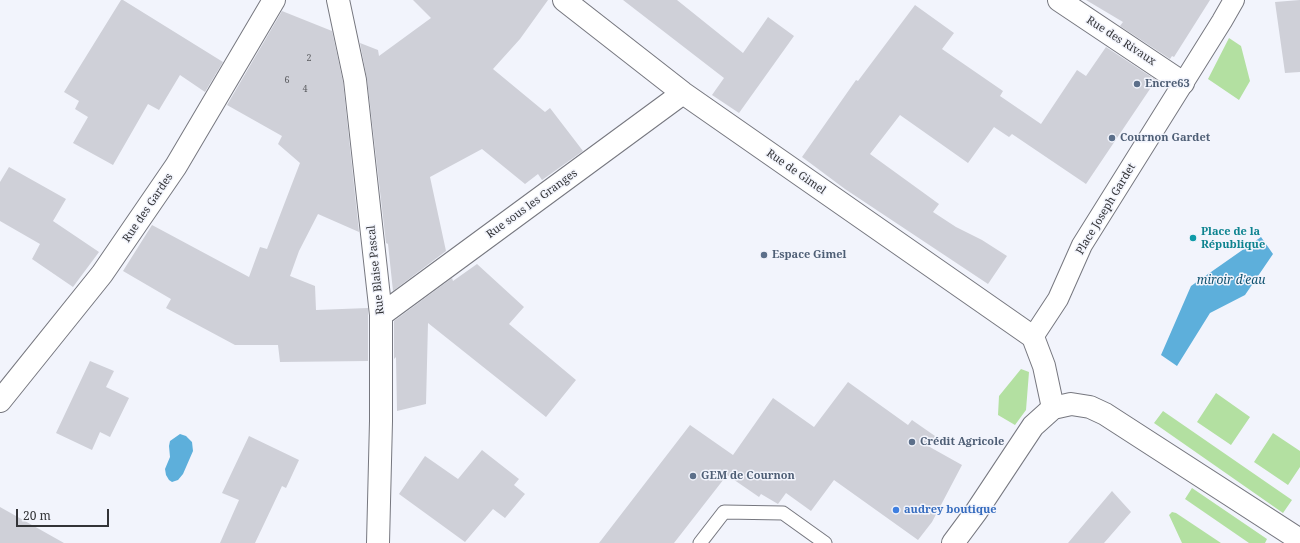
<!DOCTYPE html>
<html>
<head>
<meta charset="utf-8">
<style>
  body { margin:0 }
  #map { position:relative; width:1300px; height:543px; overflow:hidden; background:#f2f4fc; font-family:"Noto Serif",serif }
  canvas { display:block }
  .scale { position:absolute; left:16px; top:509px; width:93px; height:18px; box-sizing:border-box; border:2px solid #333437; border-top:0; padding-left:5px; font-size:12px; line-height:14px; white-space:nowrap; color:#333437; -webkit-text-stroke:3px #f2f4fc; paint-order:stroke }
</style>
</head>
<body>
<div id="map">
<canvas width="1300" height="543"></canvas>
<div class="scale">20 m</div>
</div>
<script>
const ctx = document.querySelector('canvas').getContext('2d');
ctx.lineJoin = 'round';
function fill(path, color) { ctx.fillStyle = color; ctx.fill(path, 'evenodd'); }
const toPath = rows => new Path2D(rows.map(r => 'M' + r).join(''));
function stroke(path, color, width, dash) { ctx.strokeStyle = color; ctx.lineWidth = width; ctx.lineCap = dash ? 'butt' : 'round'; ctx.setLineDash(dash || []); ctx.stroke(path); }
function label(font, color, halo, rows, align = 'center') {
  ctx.font = font + ' "Noto Serif",serif'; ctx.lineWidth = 3; ctx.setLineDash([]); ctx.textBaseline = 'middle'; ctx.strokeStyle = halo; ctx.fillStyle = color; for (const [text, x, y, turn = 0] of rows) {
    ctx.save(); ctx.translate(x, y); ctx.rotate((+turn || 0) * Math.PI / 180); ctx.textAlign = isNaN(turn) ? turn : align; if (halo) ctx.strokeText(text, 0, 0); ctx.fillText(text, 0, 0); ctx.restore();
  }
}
const green = toPath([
  [1229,38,1241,46,1250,81,1239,100,1208,79],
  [1021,369,1029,372,1026,410,1015,425,998,415,999,396],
  [1216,393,1250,417,1231,445,1197,422],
  [1163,411,1292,500,1283,513,1154,423],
  [1273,433,1300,451,1300,467,1288,485,1254,462],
  [1192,488,1267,539,1265,543,1249,543,1185,499],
  [1172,512,1176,513,1221,543,1182,543,1169,515]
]);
const water = toPath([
  [1261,237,1273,254,1245,295,1210,313,1177,366,1161,355,1191,286],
  [180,434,186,436,192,442,193,451,183,474,178,480,172,482,169,480,166,475,165,469,170,457,169,446,170,441]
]);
const building = toPath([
  [121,0,123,0,223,62,205,92,180,75,159,110,148,104,113,165,73,143,88,117,75,109,79,101,64,92],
  [413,0,548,0,520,39,493,69,545,112,550,108,583,151,542,180,538,174,525,184,482,149,430,177,446,251,393,291,388,244,386,243,367,79,360,43,378,50,379,56,431,18],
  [623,0,677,0,743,53,768,17,794,36,739,113,712,95,724,78],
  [1086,0,1210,0,1174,57,1172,56,1170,59,1120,26,1123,22],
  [1300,0,1300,72,1285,73,1275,2],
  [915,5,954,33,942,49,1003,91,1000,96,1041,124,1077,70,1086,76,1106,47,1156,80,1086,184,1012,134,1009,137,994,127,968,163,900,115,870,154,939,204,933,212,956,227,982,240,1007,256,988,284,845,189,802,157,856,80,858,81],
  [282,11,332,31,343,82,359,232,318,214,299,251,290,276,315,286,316,310,368,308,368,361,280,362,278,345,235,345,166,308,171,299,123,271,152,225,249,277,260,247,267,249,300,163,278,144,282,136,227,105],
  [9,167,66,199,53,221,99,252,73,287,32,259,40,244,0,221,0,182],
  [477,264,524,307,509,324,576,380,546,417,428,323,426,404,397,411,396,357,394,359,394,321,452,278,453,281],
  [90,361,114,371,106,387,129,398,110,437,100,432,92,450,56,433],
  [848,382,908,425,912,420,935,436,928,446,962,465,932,522,918,540,834,480,811,511,786,493,778,504,761,494,759,497,727,475,674,543,599,543,690,425,733,455,773,398,814,427],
  [249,436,299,460,286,488,282,486,255,543,220,543,239,500,222,493],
  [482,450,519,479,514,485,525,494,505,518,493,509,465,542,399,494,425,456,458,479],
  [1112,491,1131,512,1104,543,1068,543],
  [0,507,64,543,0,543]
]);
const service = toPath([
  [700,543,724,512,783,513,825,543]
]);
const pedestrian = toPath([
  [1033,337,1058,299,1082,245,1222,21,1234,0]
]);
const minor = toPath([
  [338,0,355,80,381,315,381,421,378,543],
  [564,0,683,93,1033,337,1044,366,1053,408],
  [1059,0,1183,83],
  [381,315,683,93],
  [0,401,102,274,176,166,274,0]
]);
const tertiary = toPath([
  [953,543,976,512,1033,426,1053,408,1071,404,1090,407,1105,414,1300,540]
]);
const markers = [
  [1137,84,4,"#5c6f8a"],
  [1112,138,4,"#5c6f8a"],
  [1193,238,4,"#0f9aa8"],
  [764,255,4,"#5c6f8a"],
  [912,442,4,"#5c6f8a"],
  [693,476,4,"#5c6f8a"],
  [896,510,4,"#3f7fe0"]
];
const numberNames = [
  ["2",309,58],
  ["6",287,80],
  ["4",305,89]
];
const streetNames = [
  ["Rue des Rivaux",1121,41,33],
  ["Rue de Gimel",796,172,35],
  ["Rue sous les Granges",532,204,-36],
  ["Rue des Gardes",148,208,-56],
  ["Place Joseph Gardet",1106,209,-59],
  ["Rue Blaise Pascal",376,270,-96]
];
const serviceNames = [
  ["Encre63",1145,84],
  ["Cournon Gardet",1120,138],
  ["Espace Gimel",772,255],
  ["Crédit Agricole",920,442],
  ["GEM de Cournon",701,476]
];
const cultureNames = [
  ["Place de la",1201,232],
  ["République",1201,245]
];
const shopNames = [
  ["audrey boutique",904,510]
];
const waterNames = [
  ["miroir d'eau",1231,281]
];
fill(green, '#b3e0a1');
fill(water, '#5dafdb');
fill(building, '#cfd0d8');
stroke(service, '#76777f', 15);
stroke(pedestrian, '#76777f', 22);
stroke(minor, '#76777f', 24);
stroke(tertiary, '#76777f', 24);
stroke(service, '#fff', 13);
stroke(pedestrian, '#fff', 20);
stroke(minor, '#fff', 22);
stroke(tertiary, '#fff', 22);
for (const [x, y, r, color] of markers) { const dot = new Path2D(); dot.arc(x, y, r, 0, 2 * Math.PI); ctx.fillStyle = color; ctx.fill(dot); stroke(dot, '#f2f4fc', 1.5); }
label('9px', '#5a5b5f', null, numberNames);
label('11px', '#333437', '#f2f4fc', streetNames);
label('bold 11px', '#4e5e75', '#f2f4fc', serviceNames, 'left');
label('bold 11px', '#0d838f', '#f2f4fc', cultureNames, 'left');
label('bold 11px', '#366cbe', '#f2f4fc', shopNames, 'left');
label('italic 12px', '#0e516f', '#f2f4fc', waterNames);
</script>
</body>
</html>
